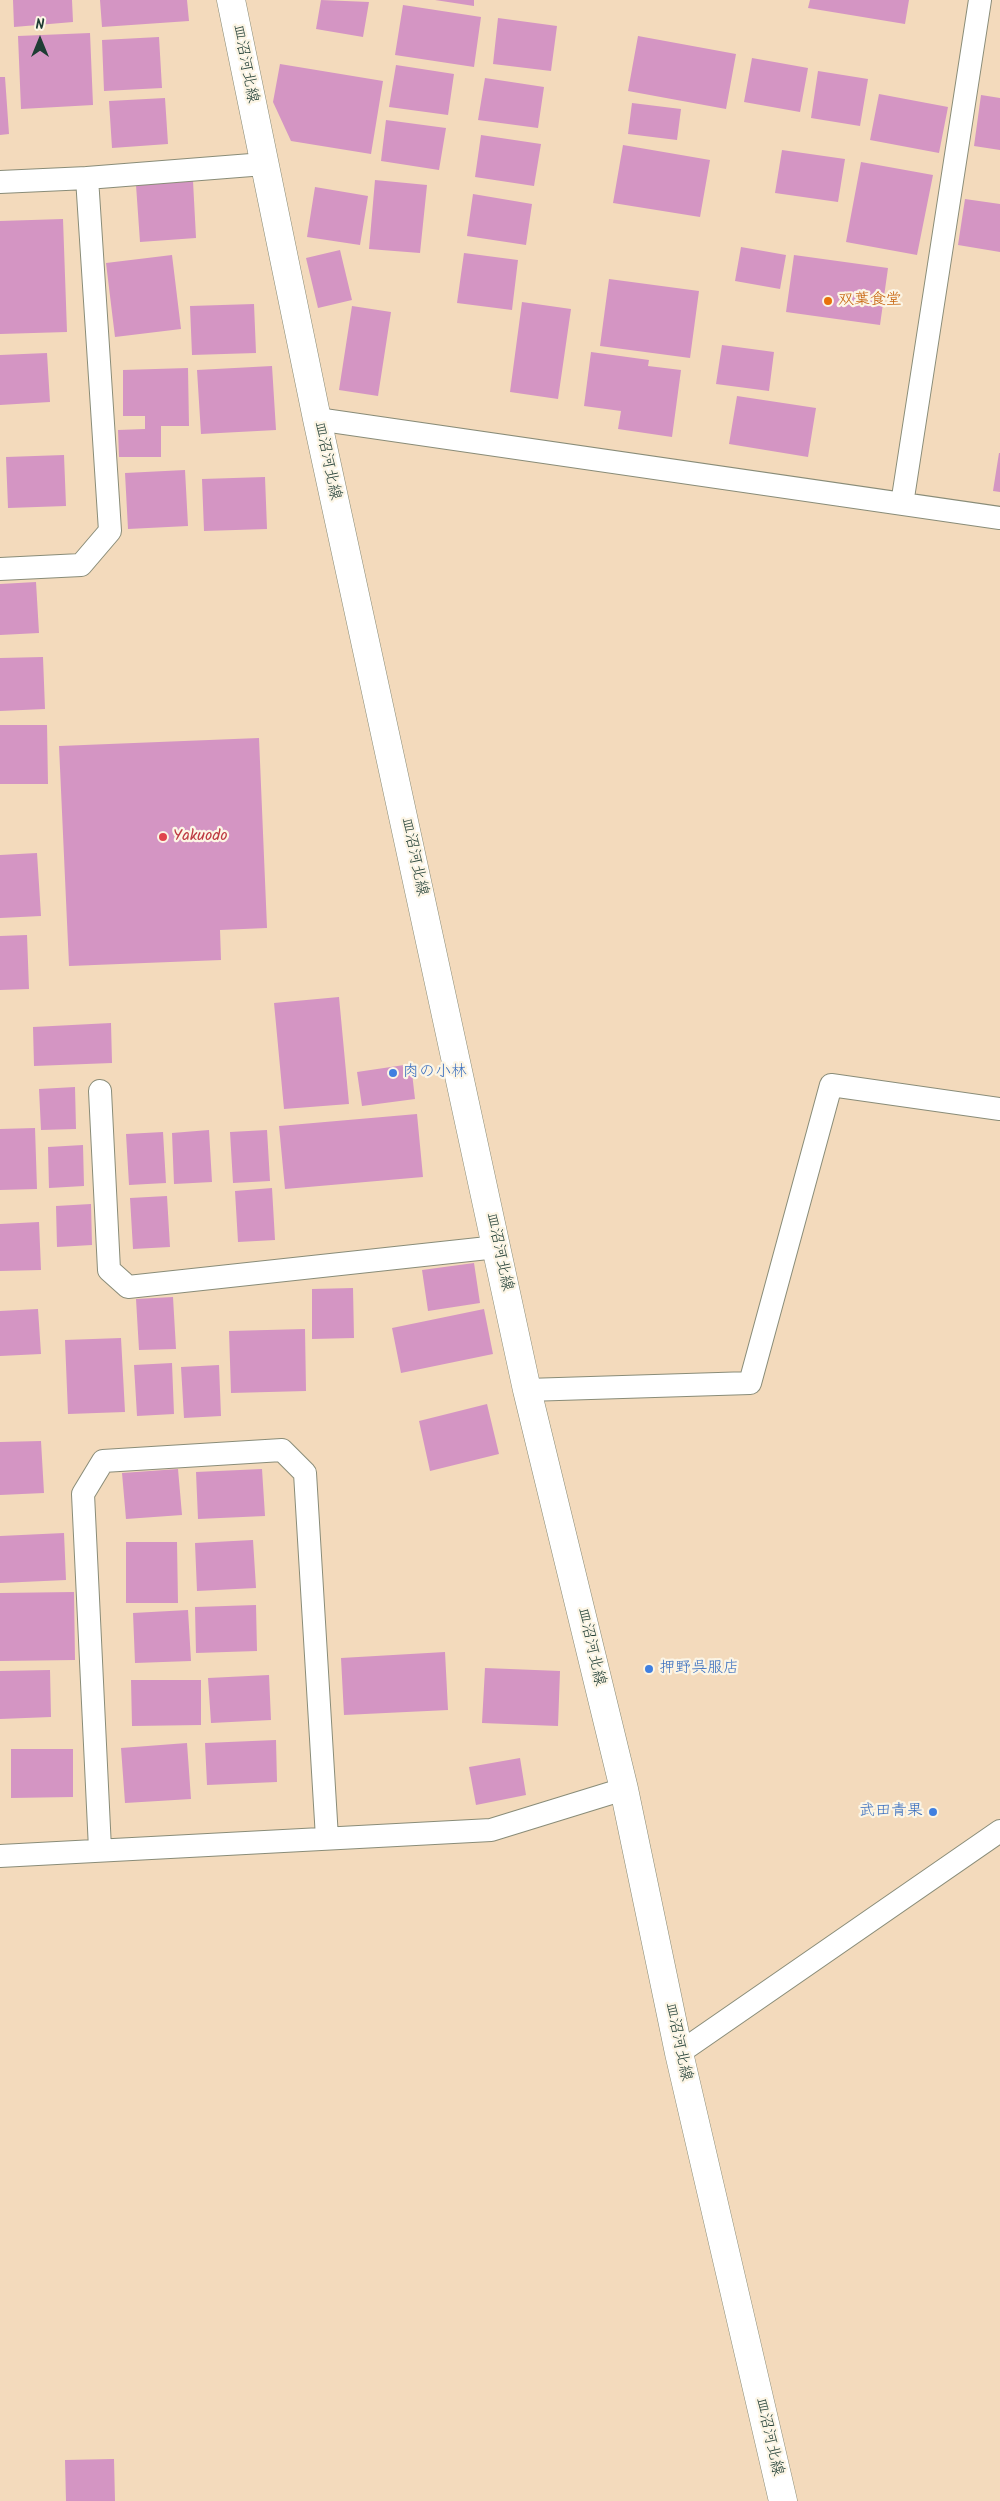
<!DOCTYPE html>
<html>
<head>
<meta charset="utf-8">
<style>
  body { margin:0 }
  #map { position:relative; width:1000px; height:2501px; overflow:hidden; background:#f3dabc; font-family:Kalam,sans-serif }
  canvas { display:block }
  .north { position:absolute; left:15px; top:15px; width:50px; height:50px; -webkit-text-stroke:4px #fcf5e5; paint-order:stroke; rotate:0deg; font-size:14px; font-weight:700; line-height:20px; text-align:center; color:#1f3d34 }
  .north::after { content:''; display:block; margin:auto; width:18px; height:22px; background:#1f3d34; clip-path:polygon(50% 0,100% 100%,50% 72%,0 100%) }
</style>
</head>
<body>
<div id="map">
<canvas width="1000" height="2501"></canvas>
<div class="north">N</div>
</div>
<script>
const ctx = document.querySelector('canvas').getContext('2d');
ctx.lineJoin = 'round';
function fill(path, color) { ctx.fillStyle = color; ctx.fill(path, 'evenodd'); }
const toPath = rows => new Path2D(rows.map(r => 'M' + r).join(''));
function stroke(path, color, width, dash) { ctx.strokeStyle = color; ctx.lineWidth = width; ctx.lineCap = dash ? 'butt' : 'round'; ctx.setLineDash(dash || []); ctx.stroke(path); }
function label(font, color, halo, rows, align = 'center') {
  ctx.font = font + ' Kalam,"Klee One",sans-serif'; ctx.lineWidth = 4.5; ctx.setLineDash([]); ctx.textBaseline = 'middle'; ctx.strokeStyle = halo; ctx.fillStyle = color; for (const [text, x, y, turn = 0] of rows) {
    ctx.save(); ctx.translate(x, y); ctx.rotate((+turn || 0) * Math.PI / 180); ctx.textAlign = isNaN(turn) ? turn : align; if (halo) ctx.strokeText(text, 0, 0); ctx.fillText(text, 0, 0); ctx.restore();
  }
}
const building = toPath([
  [13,0,72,0,73,22,14,27],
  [100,0,187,0,189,21,102,27],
  [321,0,369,2,363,37,316,29],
  [435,0,474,0,474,6],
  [810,0,909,0,905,24,808,8],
  [403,5,481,17,474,67,395,55],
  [498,18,557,26,551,71,493,64],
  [90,33,93,105,21,109,18,36],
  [638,36,736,54,726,109,628,91],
  [159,37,162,88,104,91,102,40],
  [752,58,808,68,800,112,744,102],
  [280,64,383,81,371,154,291,141,273,102],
  [396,65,454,74,448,115,389,107],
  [818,71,868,79,860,126,811,118],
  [0,77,5,77,9,134,0,135],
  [485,78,544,87,538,128,478,120],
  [879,94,948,107,939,153,870,140],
  [981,95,1000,98,1000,150,974,146],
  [165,98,168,144,112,148,109,101],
  [632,103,681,109,677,140,628,134],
  [386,120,446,128,439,170,381,161],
  [481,135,541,144,534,186,475,177],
  [623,145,710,160,700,217,613,203],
  [782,150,845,159,838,202,775,193],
  [861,162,933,175,917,255,846,242],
  [375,180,427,185,420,253,369,249],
  [193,181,196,238,140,242,136,185],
  [315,187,368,196,360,245,307,237],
  [473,194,532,204,526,245,467,236],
  [965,199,1000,204,1000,252,958,245],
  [63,219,67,332,0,334,0,221],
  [741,247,786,255,780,289,735,281],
  [340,250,352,300,318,308,306,258],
  [464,253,518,260,512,310,457,303],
  [172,255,181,329,115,337,106,263],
  [794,255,888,268,880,325,786,312],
  [609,279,699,291,690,358,600,346],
  [522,302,571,309,558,399,510,392],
  [254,304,256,353,192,355,190,306],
  [352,306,391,312,378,396,339,390],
  [722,345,774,352,769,391,716,384],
  [591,352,649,360,648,366,681,370,672,437,618,429,621,411,584,406],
  [47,353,50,402,0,405,0,355],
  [272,366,276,430,201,434,197,370],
  [188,368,189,426,161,426,161,457,119,457,118,430,145,429,145,416,123,416,123,370],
  [737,396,816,408,808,457,729,444],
  [999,453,1000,453,1000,492,993,491],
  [64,455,66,506,8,508,6,457],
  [185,470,188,526,128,529,125,473],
  [265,477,267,529,204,531,202,479],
  [36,582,39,633,0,635,0,584],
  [43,657,45,709,0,711,0,658],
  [0,725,47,725,48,784,0,784],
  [259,738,267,928,220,930,221,960,69,966,59,746],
  [37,853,41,916,0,918,0,855],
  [27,935,29,989,0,990,0,936],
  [339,997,349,1104,284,1109,274,1003],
  [111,1023,112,1063,34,1066,33,1027],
  [411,1064,415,1099,362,1106,357,1072],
  [75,1087,76,1129,41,1130,39,1089],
  [417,1114,423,1177,285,1189,279,1126],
  [35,1128,37,1189,0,1190,0,1129],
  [209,1130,212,1182,174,1184,172,1133],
  [267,1130,270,1181,233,1183,230,1132],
  [163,1132,166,1183,129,1185,126,1134],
  [83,1145,84,1186,49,1188,48,1147],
  [272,1188,275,1240,238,1242,235,1191],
  [167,1196,170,1247,133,1249,130,1198],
  [91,1204,92,1245,57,1247,56,1206],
  [39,1222,41,1270,0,1271,0,1224],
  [474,1263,480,1303,428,1311,422,1270],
  [353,1288,354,1338,312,1339,312,1289],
  [173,1297,176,1349,139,1350,136,1299],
  [38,1309,41,1354,0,1356,0,1311],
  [484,1309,493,1354,401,1373,392,1328],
  [305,1329,306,1391,231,1393,229,1331],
  [121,1338,125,1412,68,1414,65,1340],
  [172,1363,174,1414,137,1416,134,1365],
  [219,1365,221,1416,184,1418,181,1367],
  [487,1404,499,1454,430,1471,419,1421],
  [41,1441,44,1493,0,1495,0,1442],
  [178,1469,182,1515,126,1519,122,1473],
  [262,1469,265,1516,198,1519,196,1472],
  [64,1533,66,1580,0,1583,0,1536],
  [253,1540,256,1588,197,1591,195,1543],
  [126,1542,177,1542,178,1603,126,1603],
  [74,1592,75,1660,0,1661,0,1593],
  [256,1605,257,1651,196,1653,195,1607],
  [188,1610,191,1661,135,1663,133,1613],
  [445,1652,448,1710,344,1715,341,1658],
  [485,1668,560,1671,558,1726,482,1723],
  [50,1670,51,1717,0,1719,0,1671],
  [269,1675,271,1720,211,1723,208,1678],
  [131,1680,201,1680,201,1725,132,1726],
  [276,1740,277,1782,207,1785,205,1743],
  [187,1743,191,1799,125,1803,121,1748],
  [11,1749,73,1749,73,1797,11,1798],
  [520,1758,526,1795,476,1805,469,1767],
  [114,2459,115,2501,66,2501,65,2460]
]);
const lane = toPath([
  [0,182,87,178],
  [317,419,1000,518],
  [902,504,980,0],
  [0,569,81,565,110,531,87,178,264,164],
  [100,1091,109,1270,128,1287,497,1247],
  [527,1390,750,1383,831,1085,1000,1109],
  [100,1849,83,1494,103,1461,282,1450,305,1473,327,1838],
  [0,1856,491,1830,624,1789],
  [679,2053,1000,1831]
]);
const secondary = toPath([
  [231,0,317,419,527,1390,624,1789,679,2053,783,2501]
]);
const markers = [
  [828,301,5,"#e8710a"],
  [163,837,5,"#e0444e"],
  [393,1073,5,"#3f7fe0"],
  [649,1669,5,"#3f7fe0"],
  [933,1812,5,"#3f7fe0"]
];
const streetNames = [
  ["皿沼河北線",244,64,79],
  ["皿沼河北線",326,461,78],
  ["皿沼河北線",413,857,78],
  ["皿沼河北線",498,1252,78],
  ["皿沼河北線",590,1647,77],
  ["皿沼河北線",677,2042,78],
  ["皿沼河北線",768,2437,77]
];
const foodNames = [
  ["双葉食堂",838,301]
];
const healthNames = [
  ["Yakuodo",173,837]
];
const shopNames = [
  ["肉の小林",403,1073],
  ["押野呉服店",659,1669],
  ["武田青果",923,1812,"right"]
];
fill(building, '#d495c3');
stroke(lane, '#898c78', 24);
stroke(secondary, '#898c78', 29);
stroke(lane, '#fff', 22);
stroke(secondary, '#fff', 28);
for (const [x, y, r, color] of markers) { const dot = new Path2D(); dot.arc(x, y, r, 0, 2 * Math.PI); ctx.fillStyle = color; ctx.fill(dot); stroke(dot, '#fcf5e5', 2); }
label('16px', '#1f3d34', '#fcf5e5', streetNames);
label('16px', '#c56008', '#fcf5e5', foodNames, 'left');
label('16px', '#be3a42', '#fcf5e5', healthNames, 'left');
label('16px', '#366cbe', '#fcf5e5', shopNames, 'left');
</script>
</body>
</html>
